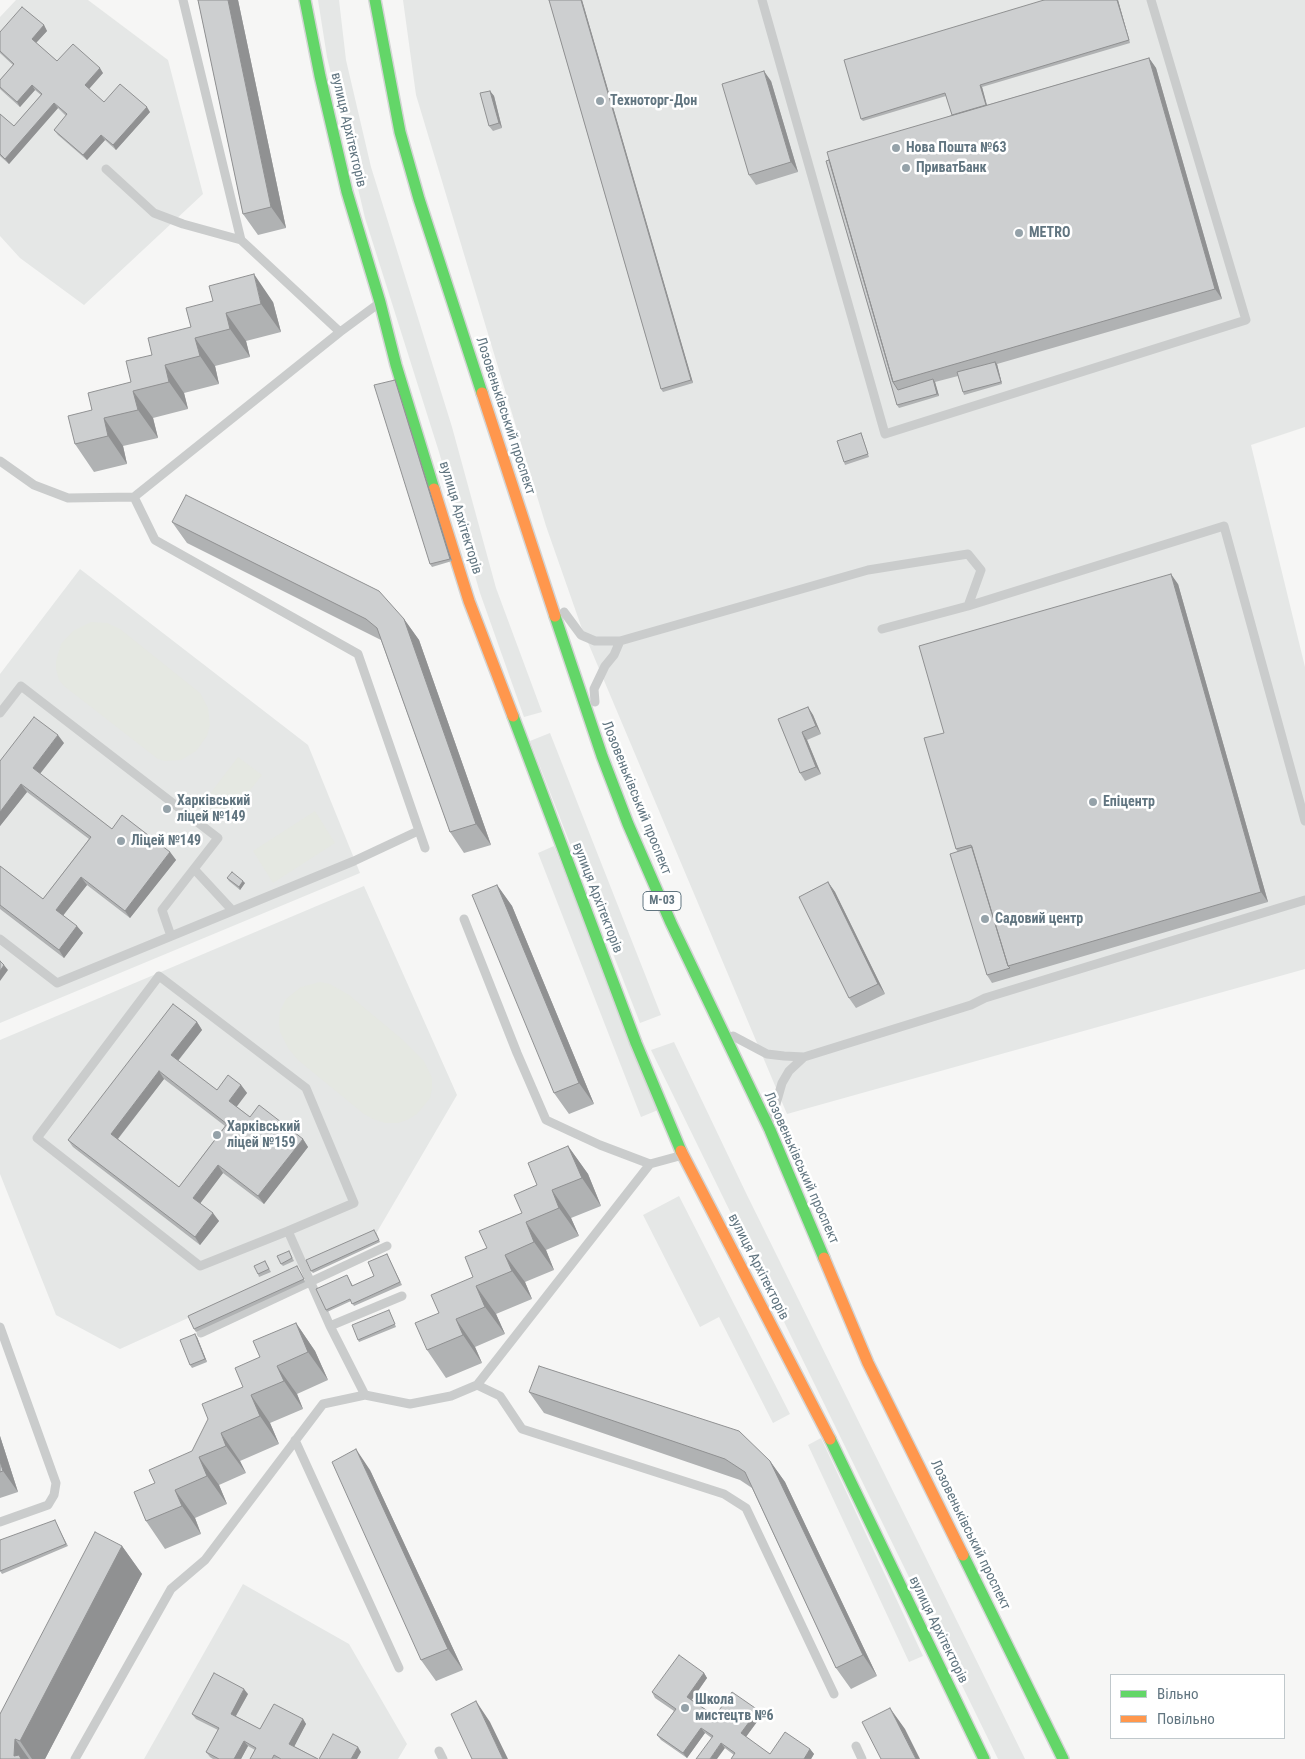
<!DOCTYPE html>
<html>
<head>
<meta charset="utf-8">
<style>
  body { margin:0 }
  #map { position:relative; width:1305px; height:1759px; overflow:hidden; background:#f6f6f5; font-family:"Roboto Condensed",sans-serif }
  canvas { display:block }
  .legend { position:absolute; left:1110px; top:1674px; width:175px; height:65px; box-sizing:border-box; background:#fff; border:1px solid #c0c8cc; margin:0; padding:6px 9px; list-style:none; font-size:15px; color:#617580 }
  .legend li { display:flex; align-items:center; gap:10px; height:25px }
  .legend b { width:25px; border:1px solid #c0c8cc }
</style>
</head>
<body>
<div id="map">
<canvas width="1305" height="1759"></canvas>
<ul class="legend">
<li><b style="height:6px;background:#63d668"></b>Вільно</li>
<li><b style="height:6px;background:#ff974d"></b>Повільно</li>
</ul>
</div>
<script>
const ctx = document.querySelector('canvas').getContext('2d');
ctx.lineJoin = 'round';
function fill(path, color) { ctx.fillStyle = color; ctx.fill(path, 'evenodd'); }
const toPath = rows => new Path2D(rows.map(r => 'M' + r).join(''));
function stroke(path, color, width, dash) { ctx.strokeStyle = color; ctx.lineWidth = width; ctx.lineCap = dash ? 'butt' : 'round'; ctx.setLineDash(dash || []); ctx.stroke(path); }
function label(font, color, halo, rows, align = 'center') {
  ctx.font = font + ' "Roboto Condensed",sans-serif'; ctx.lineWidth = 5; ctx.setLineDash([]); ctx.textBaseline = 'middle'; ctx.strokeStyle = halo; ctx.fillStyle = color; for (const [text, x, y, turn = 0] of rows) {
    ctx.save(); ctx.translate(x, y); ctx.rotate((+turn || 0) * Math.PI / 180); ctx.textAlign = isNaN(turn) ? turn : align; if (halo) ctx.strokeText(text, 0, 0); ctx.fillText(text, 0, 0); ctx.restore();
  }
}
const built = toPath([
  [16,0,88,0,168,60,203,194,84,305,20,258,0,236,0,17],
  [318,0,339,0,346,60,371,167,452,427,496,588,542,712,524,717,480,593,439,452,365,218,327,57],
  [403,0,1305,0,1305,427,1251,445,1305,667,1305,969,787,1114,581,626,546,526,416,95],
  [80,569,308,745,360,873,0,1023,0,674],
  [550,733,661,1015,640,1023,530,741],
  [554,846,658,1110,641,1117,538,853],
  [364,886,457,1095,377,1232,120,1349,56,1315,0,1174,0,1040],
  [674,1042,746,1193,1025,1759,998,1759,651,1050],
  [679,1196,790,1414,773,1423,719,1317,700,1327,643,1215],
  [821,1438,923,1656,909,1662,808,1445],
  [243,1584,349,1644,407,1744,398,1759,144,1759]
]);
const green = toPath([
  [91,622,107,623,120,629,200,693,208,708,210,725,207,736,196,751,181,760,165,761,158,759,64,686,59,680,56,669,56,661,61,644,73,631],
  [238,757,262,775,226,821,203,803],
  [315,811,335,843,273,883,253,851],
  [320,982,330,984,349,995,403,1040,424,1061,432,1078,432,1089,430,1098,417,1114,407,1120,398,1123,386,1123,373,1119,364,1114,298,1060,288,1048,280,1032,279,1022,280,1011,286,999,301,987]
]);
const lane = toPath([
  [183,0,241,240,340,332],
  [762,0,885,434,1246,320,1151,0],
  [106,169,154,213,183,224,241,240],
  [0,461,34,485,68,498,134,497,340,332,378,304],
  [134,497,155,540,358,654,425,848],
  [968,606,1224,526,1305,821],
  [564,612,581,635,595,641,620,641,614,655,605,666,594,689,595,702],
  [620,641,868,570,968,554,981,570,968,606,882,629],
  [0,713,21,686,218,838,162,910,171,936],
  [194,869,232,910],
  [464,919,517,1053,546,1120,600,1145,650,1164,683,1155],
  [0,939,57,983,354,861,418,831],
  [733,1036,767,1054,784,1056,804,1057,971,1005,985,998,1305,900],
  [772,1118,782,1083,789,1071,804,1057],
  [288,1231,200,1266,37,1138,159,976,306,1088,354,1203,288,1231,330,1326,365,1395],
  [330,1326,402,1296],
  [0,1327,56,1483,54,1495,48,1505,0,1522],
  [201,1333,387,1246],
  [477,1385,500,1396,522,1429,724,1494,746,1508,834,1694],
  [295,1440,399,1668],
  [856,1746,862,1759],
  [439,1751,443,1759],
  [75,1759,171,1589,205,1560,323,1404,365,1395,410,1404,451,1396,477,1385,650,1164]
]);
const fast = toPath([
  [305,0,320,76,347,192,380,302,396,365,434,489],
  [375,0,400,132,419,199,482,393],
  [555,616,602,756,628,824,671,923,770,1130,824,1258],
  [513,716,636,1043,681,1151],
  [830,1439,984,1759],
  [963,1555,1063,1759]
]);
const slow = toPath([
  [482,393,555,616],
  [434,489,469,601,513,716],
  [681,1151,830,1439],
  [824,1258,868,1363,963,1555]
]);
const wall = toPath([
  [198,0,238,0,286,228,258,235,243,214],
  [549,0,582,0,693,383,663,392,661,389],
  [1044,0,1118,0,1130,43,982,87,987,105,1149,58,1156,68,1222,299,997,364,1002,384,964,395,963,392,958,376,935,382,939,396,899,408,897,405,826,161,952,115,946,96,863,121,861,119],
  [44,25,47,31,36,43,57,61,103,73,89,89,104,102,150,112,116,150,105,140,87,160,58,135,54,130,66,116,58,108,9,164,0,156,0,114,14,126,41,95,35,90,20,107,0,89,0,80,13,65,0,53,0,32],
  [771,81,798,172,756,185,749,175],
  [490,91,494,96,502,128,493,131,489,126],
  [273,302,281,332,246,341,250,357,215,366,219,384,184,393,188,409,153,418,158,438,123,446,127,464,94,472,75,444,92,410,131,382,152,355,191,327,186,308],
  [395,380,396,382,452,561,432,567,430,564],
  [861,433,862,435,869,457,845,465,844,462],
  [172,522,404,619,419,640,491,845,464,853,450,832,381,640,187,543],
  [1178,584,1268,902,992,983,987,975,958,852,956,849,944,733],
  [808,707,813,715,821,734,807,740,821,774,805,781,800,773,778,719],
  [64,743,40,774,112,829,170,852,176,860,130,918,87,885,63,915,83,933,64,958,0,909,0,866,43,899,89,839,27,792,0,826,0,761],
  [227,878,245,883,240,890,229,881],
  [828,882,835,892,885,994,856,1008,849,998],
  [497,885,512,906,594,1104,569,1114,554,1093],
  [197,1022,202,1030,178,1061,217,1090,241,1085,247,1093,236,1106,250,1117,303,1139,308,1147,264,1204,223,1173,200,1203,219,1221,200,1245,73,1147,68,1140],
  [164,1079,225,1126,179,1187,118,1139],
  [568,1146,588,1174,601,1206,571,1218,579,1236,546,1250,554,1270,525,1282,532,1299,496,1314,505,1334,475,1347,482,1363,446,1378,427,1350,439,1313,473,1277,487,1248,522,1213,537,1185],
  [376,1232,380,1242,313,1273,311,1271],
  [290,1253,294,1261,283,1266,281,1264],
  [387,1254,402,1285,354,1306,351,1301,327,1312,326,1310,347,1275,353,1286,374,1276],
  [265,1261,271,1272,259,1277,258,1274],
  [297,1266,305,1282,196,1332,194,1329],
  [390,1312,396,1327,359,1342,358,1340],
  [296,1323,315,1351,328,1380,297,1394,303,1409,270,1423,279,1444,240,1461,246,1473,219,1485,227,1504,195,1518,201,1534,165,1549,146,1521,192,1451,243,1387,260,1357],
  [197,1337,207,1362,192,1368,190,1365],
  [529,1392,770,1461,785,1482,877,1676,851,1689,836,1668,752,1488,740,1480,544,1413],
  [0,1436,18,1492,0,1498],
  [370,1470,463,1670,436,1681,421,1660],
  [56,1523,68,1546,2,1574,0,1571],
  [122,1546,142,1574,45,1759,0,1759,0,1714],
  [704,1673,707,1678,692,1700,715,1716,758,1710,762,1715,746,1737,770,1754,810,1749,814,1754,811,1759,731,1759,734,1755,705,1733,687,1758,661,1740,657,1735,674,1711,655,1698,652,1692],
  [248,1694,236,1716,260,1729,303,1719,306,1724,294,1746,318,1759,250,1759,255,1750,248,1746,241,1759,213,1759,210,1757,206,1752,218,1730,196,1719,192,1714]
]);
const shadedWall = toPath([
  [228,0,238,0,286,228,271,207],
  [581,0,582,0,693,383,691,380],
  [1117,0,1118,0,1130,43,1129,40],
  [44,25,47,31,35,44,32,39],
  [1149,58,1156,68,1222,299,1215,289],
  [100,68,103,73,88,90,85,85],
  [764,71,771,81,798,172,791,162],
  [32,85,35,90,20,107,17,102],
  [980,85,982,87,990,117,988,114],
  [490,91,494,96,502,128,499,123],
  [54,103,58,108,9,164,5,159],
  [147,107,150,112,116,150,113,145],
  [101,135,105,140,87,160,83,155],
  [254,274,273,302,281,332,261,304],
  [226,313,246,341,250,357,230,329],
  [195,338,215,366,219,384,200,356],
  [995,362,997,364,1002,384,1001,382],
  [165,365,184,393,188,409,169,382],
  [933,379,935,382,939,396,937,394],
  [395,380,396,382,452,561,450,559],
  [133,391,153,418,158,438,138,410],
  [104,418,123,446,127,464,108,436],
  [1171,574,1178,584,1268,902,1261,892],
  [404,619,419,640,491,845,476,824],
  [808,707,813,715,821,734,816,726],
  [802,732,807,740,821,774,816,767],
  [58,735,64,743,38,776,33,768],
  [21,784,27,792,0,826,0,812],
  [170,852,176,860,130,918,125,911],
  [81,877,87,885,62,917,56,910],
  [243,881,245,883,240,890,239,887],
  [828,882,835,892,885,994,878,984],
  [497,885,512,906,594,1104,579,1083],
  [77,926,83,933,64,958,59,950],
  [4,965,8,970,0,981,0,971],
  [197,1022,202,1030,176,1063,171,1055],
  [159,1071,164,1079,116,1141,111,1134],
  [241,1085,247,1093,235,1109,229,1101],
  [303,1139,308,1147,264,1204,258,1196],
  [568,1146,588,1174,601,1206,582,1178],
  [218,1165,223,1173,199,1205,193,1198],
  [552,1190,571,1218,579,1236,559,1208],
  [213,1213,219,1221,200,1245,195,1237],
  [526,1222,546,1250,554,1270,534,1242],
  [505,1255,525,1282,532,1299,512,1271],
  [476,1286,496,1314,505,1334,485,1307],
  [456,1319,475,1347,482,1363,463,1335],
  [296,1323,315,1351,328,1380,308,1352],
  [195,1334,197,1337,207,1362,205,1359],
  [277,1366,297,1394,303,1409,284,1381],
  [251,1395,270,1423,279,1444,260,1416],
  [221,1433,240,1461,246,1473,226,1446],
  [0,1436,18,1492,3,1471,0,1461],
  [356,1449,370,1470,463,1670,448,1649],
  [199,1457,219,1485,227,1504,207,1476],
  [770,1461,785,1482,877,1676,863,1655],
  [175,1490,195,1518,201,1534,182,1506],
  [122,1546,142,1574,45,1759,32,1759,20,1741],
  [704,1673,707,1678,690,1702,687,1697],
  [244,1689,248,1694,234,1719,231,1714],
  [476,1701,490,1722,508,1759,503,1759],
  [890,1708,905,1729,920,1759,916,1759],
  [758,1710,762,1715,745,1738,741,1733],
  [303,1719,306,1724,293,1749,289,1744],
  [701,1728,705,1733,687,1758,683,1753],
  [15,1739,29,1759,16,1759,14,1756],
  [244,1741,248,1746,241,1759,234,1759],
  [721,1743,725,1748,717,1759,710,1759],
  [358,1747,361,1752,357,1759,351,1759],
  [810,1749,814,1754,811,1759,804,1759]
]);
const building = toPath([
  [198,0,228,0,271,207,243,214,198,0],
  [549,0,581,0,691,380,661,389,549,0],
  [1044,0,1117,0,1129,40,980,85,986,105,952,115,945,93,861,119,844,60,1044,0],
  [22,7,44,25,32,39,57,61,73,44,100,68,85,85,104,102,120,84,147,107,113,145,101,135,83,155,54,130,67,114,54,103,5,159,0,154,0,114,14,126,42,94,32,85,17,102,0,87,0,80,14,64,0,51,0,32,22,7],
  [1149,58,1215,289,893,382,827,152,1149,58],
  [764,71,791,162,749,175,722,84,764,71],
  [490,91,499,123,489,126,480,93,490,91],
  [829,160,893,382,898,390,933,379,937,394,897,405,826,161,829,160],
  [254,274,261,304,226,313,230,329,195,338,200,356,165,365,169,382,133,391,138,410,104,418,108,436,75,444,68,416,92,410,88,393,131,382,126,361,152,355,148,338,191,327,186,308,213,301,209,286,254,274],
  [995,362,1001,382,963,392,957,372,995,362],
  [395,380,450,559,430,564,374,385,395,380],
  [861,433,868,454,844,462,837,441,861,433],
  [186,495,379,591,404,619,476,824,450,832,377,628,366,619,172,522,186,495],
  [1171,574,1261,892,1008,966,971,845,956,849,924,738,944,733,919,646,1171,574],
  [808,707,816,726,802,732,816,767,800,773,778,719,808,707],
  [34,717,58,735,33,768,112,829,122,815,170,852,125,911,81,877,56,910,77,926,59,950,0,905,0,866,43,899,91,837,21,784,0,812,0,761,34,717],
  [972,847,1008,966,1010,968,987,975,950,854,972,847],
  [232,872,243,881,239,887,227,878,232,872],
  [828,882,878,984,849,998,799,897,828,882],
  [497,885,579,1083,554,1093,472,895,497,885],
  [0,961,4,965,0,971,0,961],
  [173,1004,197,1022,171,1055,217,1090,228,1075,241,1085,229,1101,250,1117,259,1105,303,1139,258,1196,218,1165,193,1198,213,1213,195,1237,68,1140,173,1004],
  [159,1071,227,1124,179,1187,111,1134,159,1071],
  [568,1146,582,1178,552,1190,559,1208,526,1222,534,1242,505,1255,512,1271,476,1286,485,1307,456,1319,463,1335,427,1350,415,1323,439,1313,431,1295,473,1277,465,1257,487,1248,479,1231,522,1213,514,1195,537,1185,528,1163,568,1146],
  [374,1230,379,1240,311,1271,306,1260,374,1230],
  [289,1251,292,1258,281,1264,277,1256,289,1251],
  [387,1254,400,1282,352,1304,350,1299,326,1310,316,1289,347,1275,352,1286,374,1276,368,1262,387,1254],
  [265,1261,269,1269,258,1274,254,1266,265,1261],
  [297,1266,304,1279,194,1329,188,1316,297,1266],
  [389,1310,395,1324,358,1340,352,1325,389,1310],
  [296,1323,308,1352,277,1366,284,1381,251,1395,260,1416,221,1433,226,1446,199,1457,207,1476,175,1490,182,1506,146,1521,134,1492,155,1483,149,1470,192,1451,208,1419,202,1404,243,1387,235,1368,260,1357,253,1341,296,1323],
  [195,1334,205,1359,190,1365,180,1340,195,1334],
  [539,1366,739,1431,770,1461,863,1655,836,1668,745,1472,725,1459,529,1392,539,1366],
  [356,1449,448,1649,421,1660,332,1462,356,1449],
  [0,1461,3,1471,0,1472,0,1461],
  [55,1520,66,1544,0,1571,0,1540,55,1520],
  [95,1532,122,1546,20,1741,15,1739,14,1756,19,1755,21,1759,0,1759,0,1714,95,1532],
  [679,1655,704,1673,687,1697,715,1716,732,1692,758,1710,741,1733,770,1754,785,1732,810,1749,804,1759,731,1759,735,1753,721,1743,710,1759,696,1759,713,1736,701,1728,683,1753,657,1735,676,1709,652,1692,679,1655],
  [214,1673,244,1689,231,1714,260,1729,274,1704,303,1719,289,1744,318,1759,281,1759,274,1755,272,1759,250,1759,256,1748,244,1741,234,1759,219,1759,206,1752,219,1728,192,1714,214,1673],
  [476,1701,503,1759,472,1759,451,1714,476,1701],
  [890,1708,916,1759,881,1759,862,1722,890,1708],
  [333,1734,358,1747,351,1759,319,1759,333,1734]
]);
const markers = [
  [600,101,5,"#95a2a9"],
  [896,148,5,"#95a2a9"],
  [906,168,5,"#95a2a9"],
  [1019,233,5,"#95a2a9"],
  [1093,802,5,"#95a2a9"],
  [167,809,5,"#95a2a9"],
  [121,841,5,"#95a2a9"],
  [985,919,5,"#95a2a9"],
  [217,1135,5,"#95a2a9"],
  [685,1708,5,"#95a2a9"]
];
const shields = [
  [662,901,38]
];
const shieldNames = [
  ["М-03",662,901]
];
const poiNames = [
  ["Техноторг-Дон",610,101],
  ["Нова Пошта №63",906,148],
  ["ПриватБанк",916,168],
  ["METRO",1029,233],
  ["Харківський",177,801],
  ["ліцей №149",177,817],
  ["Епіцентр",1103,802],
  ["Ліцей №149",131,841],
  ["Садовий центр",995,919],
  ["Харківський",227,1127],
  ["ліцей №159",227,1143],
  ["Школа",695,1700],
  ["мистецтв №6",695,1716]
];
const streetNames = [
  ["вулиця Архітекторів",348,130,77],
  ["Лозовеньківський проспект",505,416,72],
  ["вулиця Архітекторів",460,518,73],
  ["Лозовеньківський проспект",636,798,68],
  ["вулиця Архітекторів",597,898,69],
  ["Лозовеньківський проспект",801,1168,66],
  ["вулиця Архітекторів",758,1267,63],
  ["Лозовеньківський проспект",970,1535,64],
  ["вулиця Архітекторів",938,1630,64]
];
fill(built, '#e5e7e6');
fill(green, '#e5e8e2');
stroke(fast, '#d3d4d4', 14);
stroke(slow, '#d3d4d4', 14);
stroke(lane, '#cacccc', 9);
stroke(fast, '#63d668', 11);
stroke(slow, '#ff974d', 11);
fill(wall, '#b0b2b3');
fill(shadedWall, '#909192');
fill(building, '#cdcfd0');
stroke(building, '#909192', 1);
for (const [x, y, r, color] of markers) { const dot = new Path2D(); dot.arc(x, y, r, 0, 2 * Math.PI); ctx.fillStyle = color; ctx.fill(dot); stroke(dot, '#fff', 2); }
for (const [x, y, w] of shields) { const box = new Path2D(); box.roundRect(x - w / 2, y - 9.5, w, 19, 4); ctx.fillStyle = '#fff'; ctx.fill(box); stroke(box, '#617580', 1); }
label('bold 12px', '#617580', null, shieldNames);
label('bold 14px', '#617580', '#fff', poiNames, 'left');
label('14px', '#617580', '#fff', streetNames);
</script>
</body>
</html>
